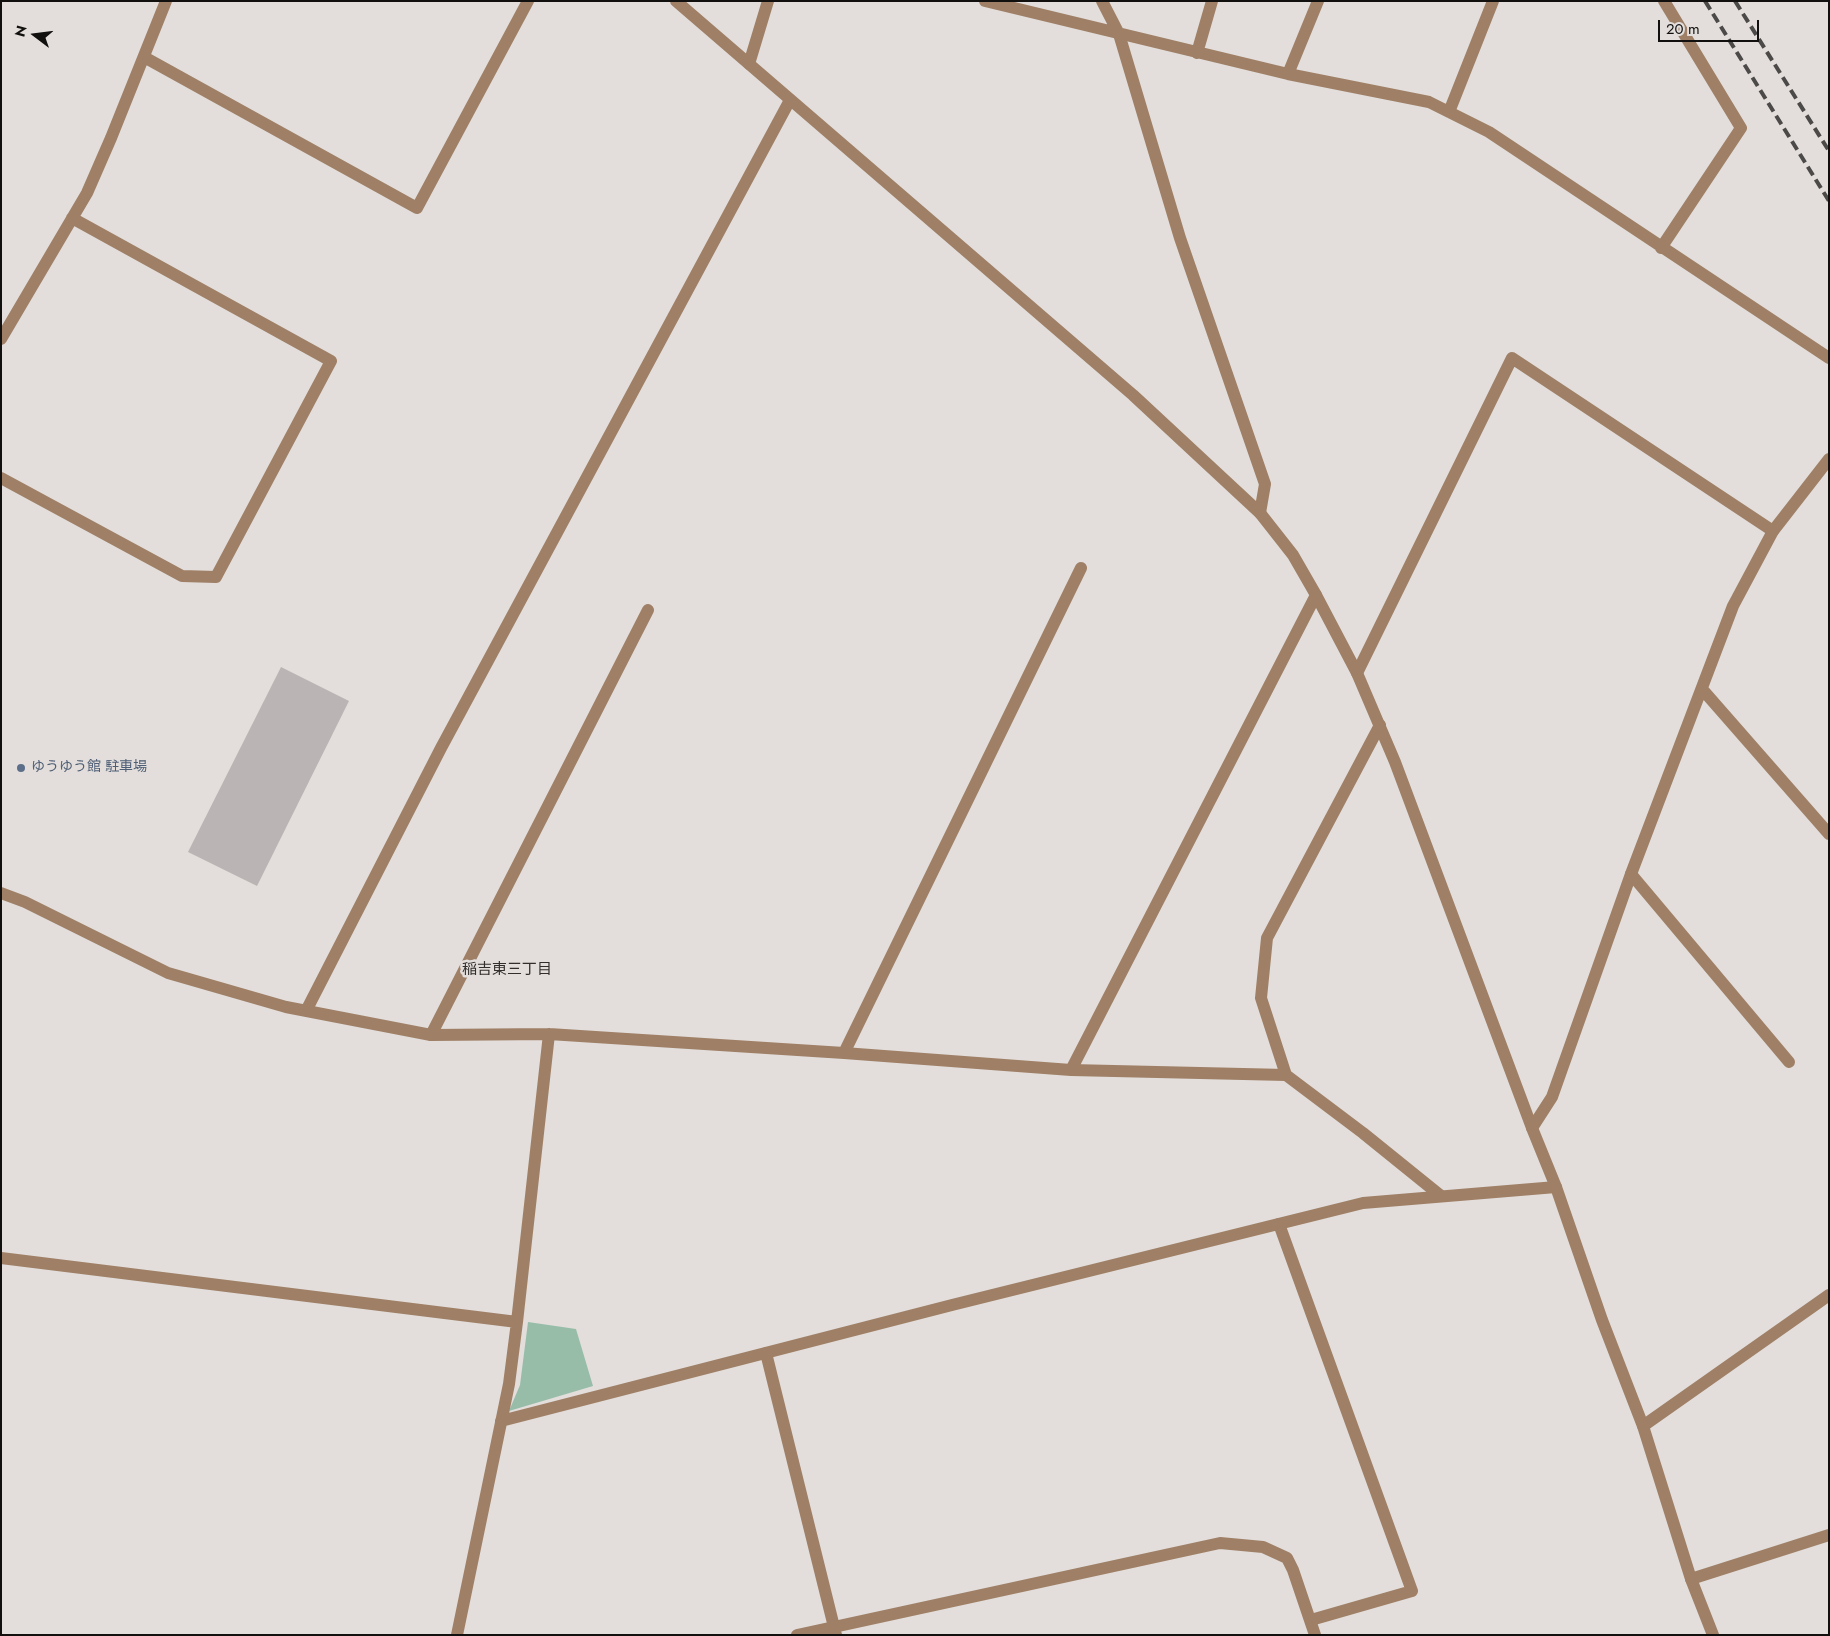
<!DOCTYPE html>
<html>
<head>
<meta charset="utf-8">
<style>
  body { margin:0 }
  #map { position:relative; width:1830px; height:1636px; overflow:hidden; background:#e3dedb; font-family:Jost,sans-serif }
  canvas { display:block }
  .frame { position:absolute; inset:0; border:2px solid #11100f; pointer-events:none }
  .north { position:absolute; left:10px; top:10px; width:50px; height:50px; -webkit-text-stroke:4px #e3dedb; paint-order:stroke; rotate:285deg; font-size:14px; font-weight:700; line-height:20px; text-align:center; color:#11100f }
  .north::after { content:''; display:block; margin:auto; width:18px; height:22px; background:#11100f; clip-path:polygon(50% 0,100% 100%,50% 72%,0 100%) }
  .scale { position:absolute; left:1658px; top:20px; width:101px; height:22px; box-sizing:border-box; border:2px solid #11100f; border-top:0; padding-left:6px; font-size:15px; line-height:18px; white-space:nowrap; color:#11100f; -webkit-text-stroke:4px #e3dedb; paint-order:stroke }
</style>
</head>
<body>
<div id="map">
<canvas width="1830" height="1636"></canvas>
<div class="frame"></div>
<div class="north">N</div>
<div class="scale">20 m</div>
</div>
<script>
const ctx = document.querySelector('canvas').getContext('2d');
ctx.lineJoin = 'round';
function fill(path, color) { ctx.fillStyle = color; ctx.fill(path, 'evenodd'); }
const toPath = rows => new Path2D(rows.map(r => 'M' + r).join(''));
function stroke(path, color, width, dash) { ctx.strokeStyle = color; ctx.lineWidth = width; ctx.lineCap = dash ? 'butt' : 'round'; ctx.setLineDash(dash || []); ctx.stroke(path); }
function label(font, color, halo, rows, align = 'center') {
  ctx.font = font + ' Jost,"Noto Sans JP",sans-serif'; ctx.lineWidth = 5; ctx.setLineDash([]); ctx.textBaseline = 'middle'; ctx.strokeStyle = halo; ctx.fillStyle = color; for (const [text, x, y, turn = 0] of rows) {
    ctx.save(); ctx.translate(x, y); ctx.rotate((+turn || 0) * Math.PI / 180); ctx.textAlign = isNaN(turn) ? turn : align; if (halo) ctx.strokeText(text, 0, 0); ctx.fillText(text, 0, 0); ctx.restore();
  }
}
const green = toPath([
  [528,1322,576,1329,593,1386,509,1411,520,1385]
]);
const building = toPath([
  [281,667,349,701,257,886,188,852]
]);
const service = toPath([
  [1119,34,1180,238,1265,484,1260,513],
  [1357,673,1512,358,1773,531],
  [1380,725,1267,938,1261,998,1286,1075,1363,1133,1441,1196],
  [1631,874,1789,1062],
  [431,1035,648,610],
  [1279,1224,1412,1591,1311,1620],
  [766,1353,836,1635],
  [1691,1579,1829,1535]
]);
const minor = toPath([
  [985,1,1288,74,1429,102,1489,132,1829,358],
  [1102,1,1119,34],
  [1197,53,1212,1],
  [144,57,417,208,528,1],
  [749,64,768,1],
  [1288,74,1318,1],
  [1449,112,1493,1],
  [1661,248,1741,128,1664,1],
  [1,339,87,193,111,138,166,1],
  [1,478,182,576,216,577,331,361,72,218],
  [1702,689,1829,834],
  [1,893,25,902,168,973,286,1007,431,1035,549,1034,844,1053,1071,1070,1286,1075],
  [306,1011,441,748,790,100],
  [844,1053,1081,568],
  [1071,1070,1316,595],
  [1532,1128,1552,1097,1631,874,1733,606,1773,531,1829,459],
  [1,1258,517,1322,509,1384,457,1635],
  [517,1322,549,1034],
  [501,1421,952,1305,1363,1203,1556,1187],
  [1643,1426,1829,1295],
  [797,1635,1220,1543,1263,1547,1287,1558,1293,1570,1315,1635]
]);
const tertiary = toPath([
  [676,1,1133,395,1260,513,1293,555,1316,595,1357,673,1395,762,1532,1128,1556,1187,1602,1320,1643,1426,1691,1579,1713,1635]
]);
const rail = toPath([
  [1705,1,1829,201],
  [1735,1,1829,151]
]);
const markers = [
  [21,768,5,"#5c6f8a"]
];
const serviceNames = [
  ["ゆうゆう館 駐車場",31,768]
];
const neighbourhoodNames = [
  ["稲吉東三丁目",507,970]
];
fill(green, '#97bda9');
fill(building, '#bab4b4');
stroke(service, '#9f8067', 12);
stroke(minor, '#9f8067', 12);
stroke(tertiary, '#9f8067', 12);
stroke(rail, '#4c4a48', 4, [10, 5]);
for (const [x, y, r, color] of markers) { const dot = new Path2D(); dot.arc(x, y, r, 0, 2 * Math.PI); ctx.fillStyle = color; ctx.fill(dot); stroke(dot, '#e3dedb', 2); }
label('14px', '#4e5e75', '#e3dedb', serviceNames, 'left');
label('15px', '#322e2c', '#e3dedb', neighbourhoodNames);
</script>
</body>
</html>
